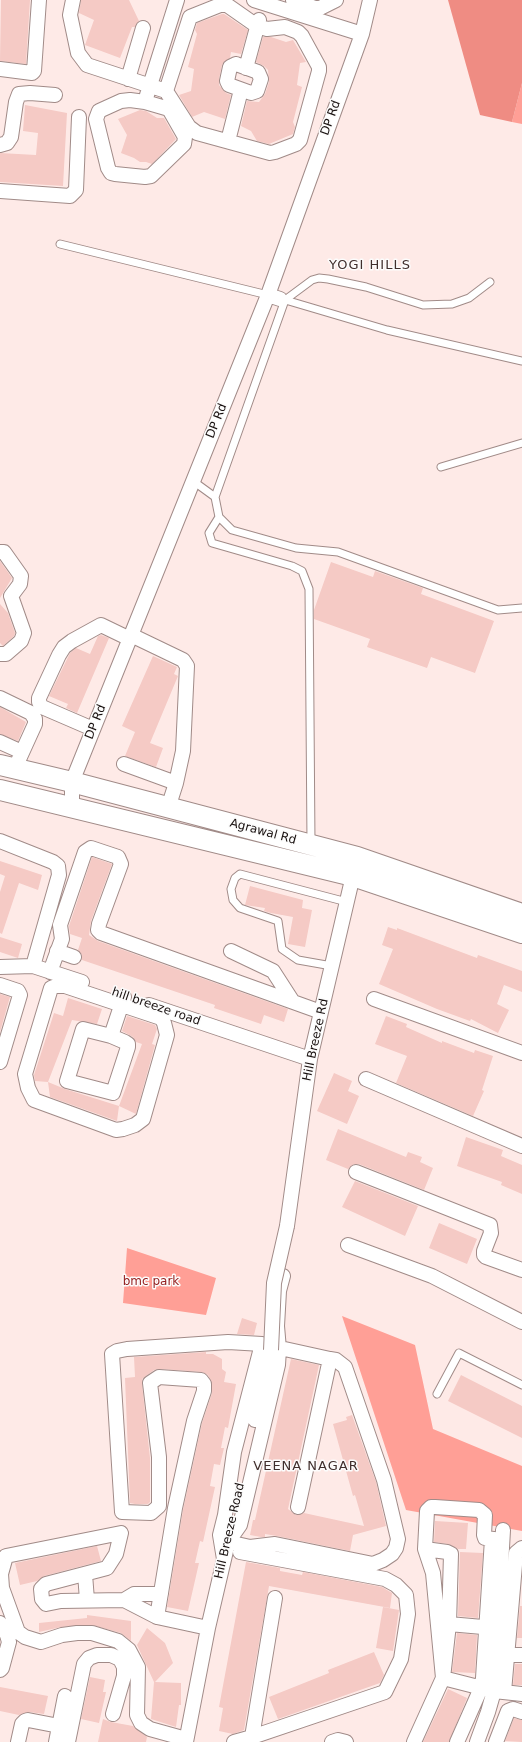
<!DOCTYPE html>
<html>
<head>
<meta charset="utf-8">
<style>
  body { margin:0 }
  canvas { display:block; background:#feeae7 }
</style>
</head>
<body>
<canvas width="522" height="1742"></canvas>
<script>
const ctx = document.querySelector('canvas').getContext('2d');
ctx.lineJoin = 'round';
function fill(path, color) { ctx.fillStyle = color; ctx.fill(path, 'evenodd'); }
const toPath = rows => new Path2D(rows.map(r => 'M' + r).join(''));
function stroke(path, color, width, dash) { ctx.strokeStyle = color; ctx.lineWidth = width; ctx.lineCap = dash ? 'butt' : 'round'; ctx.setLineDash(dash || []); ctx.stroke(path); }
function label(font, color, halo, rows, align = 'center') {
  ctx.font = font + ' "DejaVu Sans",sans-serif'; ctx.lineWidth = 3; ctx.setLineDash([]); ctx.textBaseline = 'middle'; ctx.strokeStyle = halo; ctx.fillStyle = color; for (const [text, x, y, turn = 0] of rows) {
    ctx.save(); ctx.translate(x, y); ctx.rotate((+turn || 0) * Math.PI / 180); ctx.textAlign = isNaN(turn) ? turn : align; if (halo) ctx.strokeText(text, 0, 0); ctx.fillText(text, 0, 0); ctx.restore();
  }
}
const green = toPath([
  [522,83,522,124,512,122],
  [127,1248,216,1278,206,1315,123,1303],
  [342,1316,415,1345,433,1429,522,1466,522,1531,406,1510]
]);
const forest = toPath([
  [448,0,522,0,522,83,512,122,480,115]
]);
const building = toPath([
  [1,0,30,0,26,64,0,61],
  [81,0,129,0,139,21,135,27,132,27,120,58,85,45,94,20,79,13],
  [222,14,224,14,248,30,241,54,231,52,230,58,224,62,222,65,219,79,219,85,226,93,231,95,225,119,204,112,192,117,179,95,191,91,194,69,188,67,197,34,195,30,197,23],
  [263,37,271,37,286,42,293,40,306,62,300,63,297,85,302,87,293,122,295,127,293,134,269,144,257,141,251,131,241,126,247,101,259,102,265,94,269,82,268,70,264,66,256,62],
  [25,105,67,113,63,186,0,182,0,153,36,155,38,133,23,131],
  [140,110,146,111,157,118,164,118,176,139,152,164,146,162,140,162,134,158,121,153,127,135,118,119],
  [0,561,12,578,0,598],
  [331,562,373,577,375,571,423,588,421,594,494,621,475,673,431,657,427,668,367,647,370,639,314,619,314,610],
  [0,604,8,613,15,633,14,636,3,646,0,643],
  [101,635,109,638,77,713,66,708,68,704,49,696,70,653,76,648,90,654,98,636],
  [153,656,177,667,174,674,178,676,150,743,163,748,156,767,125,756,135,732,122,726],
  [0,707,26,722,18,741,0,734],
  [92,857,112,864,91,921,89,935,98,941,288,1009,284,1022,264,1015,261,1024,214,1008,215,1005,82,960,82,955,78,950,82,938,70,934,69,926],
  [0,861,42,875,38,890,19,883,2,934,0,933,0,892,5,876,0,874],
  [250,886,303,900,302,908,312,910,305,947,288,944,293,917,271,913,264,911,265,908,245,905],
  [388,927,397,930,397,928,477,958,478,955,522,971,522,992,504,985,497,1004,509,1010,498,1033,471,1019,470,1021,437,1009,379,984,393,949,382,945],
  [0,937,22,944,18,958,0,952],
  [0,994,10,997,0,1032],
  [68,998,102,1009,97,1024,72,1020,48,1082,35,1081,34,1075,54,1013,63,1016],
  [127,1016,155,1025,157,1029,152,1044,155,1045,136,1114,119,1106,142,1044,136,1042,133,1037,122,1031],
  [386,1016,407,1024,406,1027,442,1043,442,1041,474,1053,475,1050,493,1056,482,1090,484,1091,473,1116,396,1083,407,1056,375,1044],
  [334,1073,352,1081,348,1091,359,1096,347,1124,317,1111],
  [48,1082,65,1089,119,1106,117,1121,50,1097],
  [338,1129,406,1157,408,1152,422,1157,420,1162,433,1168,424,1190,359,1164,354,1164,348,1169,326,1160],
  [466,1137,503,1150,501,1156,522,1165,522,1194,501,1185,502,1182,457,1166],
  [355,1181,418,1206,405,1236,342,1207],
  [439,1223,477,1239,467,1264,429,1248],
  [242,1318,257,1323,254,1335,237,1334],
  [206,1352,206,1354,213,1354,222,1359,222,1369,226,1372,224,1382,236,1384,228,1428,225,1427,221,1448,224,1448,220,1465,214,1464,210,1486,215,1487,203,1542,200,1541,195,1563,199,1563,188,1611,167,1607,183,1510,202,1423,212,1393,212,1384,208,1375,202,1372,160,1369,154,1370,142,1379,142,1384,150,1458,150,1502,148,1504,135,1504,130,1503,125,1378,135,1377,134,1357],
  [291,1359,319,1365,288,1509,296,1515,304,1513,364,1526,355,1495,353,1496,333,1424,347,1420,346,1417,352,1415,376,1482,386,1526,353,1535,350,1551,277,1536,265,1534,265,1537,261,1537,250,1535,253,1520,255,1520],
  [461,1375,522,1406,522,1438,448,1401],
  [435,1521,468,1523,466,1549,458,1549,448,1544,434,1542],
  [97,1546,101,1561,44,1576,37,1581,20,1585,15,1563],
  [460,1552,483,1553,478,1618,458,1616],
  [246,1562,280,1568,280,1571,302,1575,303,1572,382,1587,392,1593,390,1608,269,1586,244,1730,233,1734,219,1731,223,1708,219,1707],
  [520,1606,522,1606,522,1638,517,1638],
  [383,1607,399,1610,393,1651,376,1648],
  [87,1615,131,1621,131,1641,121,1633,92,1625,61,1627,39,1632,39,1623,87,1618],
  [147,1628,165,1643,173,1663,155,1682,181,1683,181,1705,179,1705,176,1727,151,1719,154,1682,137,1645],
  [457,1633,477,1635,475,1673,452,1672],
  [374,1652,384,1675,380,1683,278,1719,269,1697,329,1673,328,1670],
  [515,1664,522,1664,522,1685,513,1685],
  [90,1677,105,1680,103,1692,106,1692,99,1723,81,1719],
  [0,1687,48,1696,44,1714,29,1712,19,1715,0,1711],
  [448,1689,467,1698,449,1742,423,1742],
  [514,1718,522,1720,522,1742,505,1741],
  [103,1719,111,1722,133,1726,147,1737,146,1742,98,1742]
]);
const lane = toPath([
  [60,244,268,295],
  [282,299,387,330,522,361],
  [441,467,522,443],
  [193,481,215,497,219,517,232,530,296,548,338,552,498,610,522,608],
  [215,497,285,300,312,280,319,278,328,279,366,287,423,305,452,304,469,298,490,282],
  [219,517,209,533,212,543,292,566,302,571,309,589,311,843],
  [332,966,298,960,282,949,278,921,240,908,233,900,231,889,235,878,240,874,347,902],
  [437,1394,459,1353,522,1385]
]);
const street = toPath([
  [73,0,70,15,78,53,87,65,166,91],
  [254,0,362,34],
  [293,0,315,8,320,8,336,0],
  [220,5,227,5,257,26,267,29,285,27,298,32,302,36,319,67,319,71,300,140,296,144,275,152,270,153,197,133,189,127,166,91,190,17,220,5],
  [236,64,258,72,261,79,257,91,251,93,229,85,227,81,230,67,236,64],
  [246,68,259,20],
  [0,69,32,73,34,71,39,0],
  [128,79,143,28],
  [147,95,177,0],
  [130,100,145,102,169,109,185,137,184,144,151,176,145,177,115,174,111,173,108,168,96,119,99,111,121,101,130,100],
  [228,141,241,90],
  [0,145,7,143,11,137,16,102,19,94,30,93,55,95],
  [0,191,70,196,76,190,79,117],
  [268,295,280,299],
  [0,552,4,552,21,576,20,584,11,596,24,633,21,641,6,654,0,654],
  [131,635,183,660,187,666,183,751,176,783,168,808],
  [0,698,31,713,35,719,35,724,15,768],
  [93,729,42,707,39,702,39,698,59,655,64,647,72,641,101,625,130,639],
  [0,742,22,752],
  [124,764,176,783],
  [72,807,72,782,268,295,362,34,370,0],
  [0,841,53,862,58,866,59,875,33,966],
  [57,951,74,957],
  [231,951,273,971,293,1002],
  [0,967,33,966,82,982],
  [50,972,62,939,60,925,85,852,91,848,118,857,121,864,99,924,98,930,101,933,321,1012],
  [0,985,18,991,20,995,0,1062],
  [56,986,65,986,161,1018,164,1023,167,1035,143,1119,135,1125,123,1129,116,1130,34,1100,28,1088,25,1074,51,988,56,986],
  [374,999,522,1053],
  [149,1005,310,1059],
  [111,1036,83,1029,67,1081,113,1093,128,1047,128,1044,125,1042,111,1036,124,997],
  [366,1079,522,1146],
  [356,1172,490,1225,491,1233,484,1251,484,1255,486,1257,522,1270],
  [287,1226,310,1059,355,867],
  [348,1245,432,1276,522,1322],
  [283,1276,279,1291,277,1326,279,1349,278,1365,240,1525,228,1542,250,1547,275,1544,373,1564,383,1560,392,1554,396,1548,398,1539,384,1480,345,1367,336,1360,330,1359],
  [255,1420,271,1350],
  [502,1540,485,1538,484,1535,485,1515,479,1510,435,1507,431,1507,427,1511,425,1549,433,1573,443,1678,494,1691,522,1694],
  [224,1559,220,1535,225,1515,234,1452,262,1344,330,1359,298,1507],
  [85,1574,87,1600],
  [124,1600,134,1594,161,1594],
  [157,1617,175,1508,194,1421,204,1391,204,1384,201,1380,159,1377,150,1383,159,1457,159,1506,151,1513,122,1512,112,1354,117,1351,127,1349,228,1342,262,1344],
  [0,1623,7,1635,9,1642,2,1668,0,1670],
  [449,1624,494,1628],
  [507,1655,522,1655],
  [504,1692,516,1553,522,1548],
  [252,1737,275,1598],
  [186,1739,150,1729,141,1723,137,1715,138,1667,129,1650,118,1641,92,1633,77,1633,62,1635,41,1642,25,1637,18,1632,2,1588,1,1574,6,1556,121,1533,116,1554,107,1568,46,1584,41,1589,42,1599,46,1604,61,1601,124,1600,157,1617,208,1628],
  [18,1742,22,1724,25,1721,28,1720,59,1726],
  [56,1742,65,1696],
  [68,1742,84,1664,89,1658,97,1655,111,1655,120,1659,124,1667,124,1676,113,1714],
  [186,1742,208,1628,226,1551],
  [234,1742,252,1737,385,1692,401,1659,408,1614,406,1595,396,1585,385,1579,240,1552],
  [332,1742,338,1740,346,1742],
  [414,1742,443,1678,449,1624,451,1554,447,1552,425,1549],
  [457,1742,481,1688,483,1678,492,1539],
  [477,1742,488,1712,494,1691,503,1530],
  [496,1742,508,1711,513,1709,522,1712]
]);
const secondary = toPath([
  [0,765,72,782,357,857,522,914],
  [0,790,353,876,522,933]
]);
const streetBridge = toPath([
  [271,1350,274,1283,287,1226]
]);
const streetNames = [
  ["DP Rd",331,118,-70],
  ["DP Rd",217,421,-68],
  ["DP Rd",96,722,-68],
  ["Agrawal Rd",263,832,15],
  ["hill breeze road",156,1007,19],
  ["Hill Breeze Rd",316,1040,-78],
  ["Hill Breeze Road",230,1531,-77]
];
const parkNames = [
  ["bmc park",151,1282]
];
const neighbourhoodNames = [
  ["YOGI HILLS",370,266],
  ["VEENA NAGAR",306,1467]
];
fill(green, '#ff9f96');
fill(forest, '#ef8c83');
fill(building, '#f5cac5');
stroke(lane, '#a18b88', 9);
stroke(street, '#a18b88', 16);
stroke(secondary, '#a18b88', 22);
stroke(lane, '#fff', 7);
stroke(street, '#fff', 14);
stroke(secondary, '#fff', 20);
stroke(streetBridge, '#a18b88', 16, []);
stroke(streetBridge, '#fff', 14);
label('12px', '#18100f', '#fcfcfc', streetNames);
label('12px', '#952121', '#fcfcfc', parkNames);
ctx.letterSpacing = '1px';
label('13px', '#402e2c', '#fcfcfc', neighbourhoodNames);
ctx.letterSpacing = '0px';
</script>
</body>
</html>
